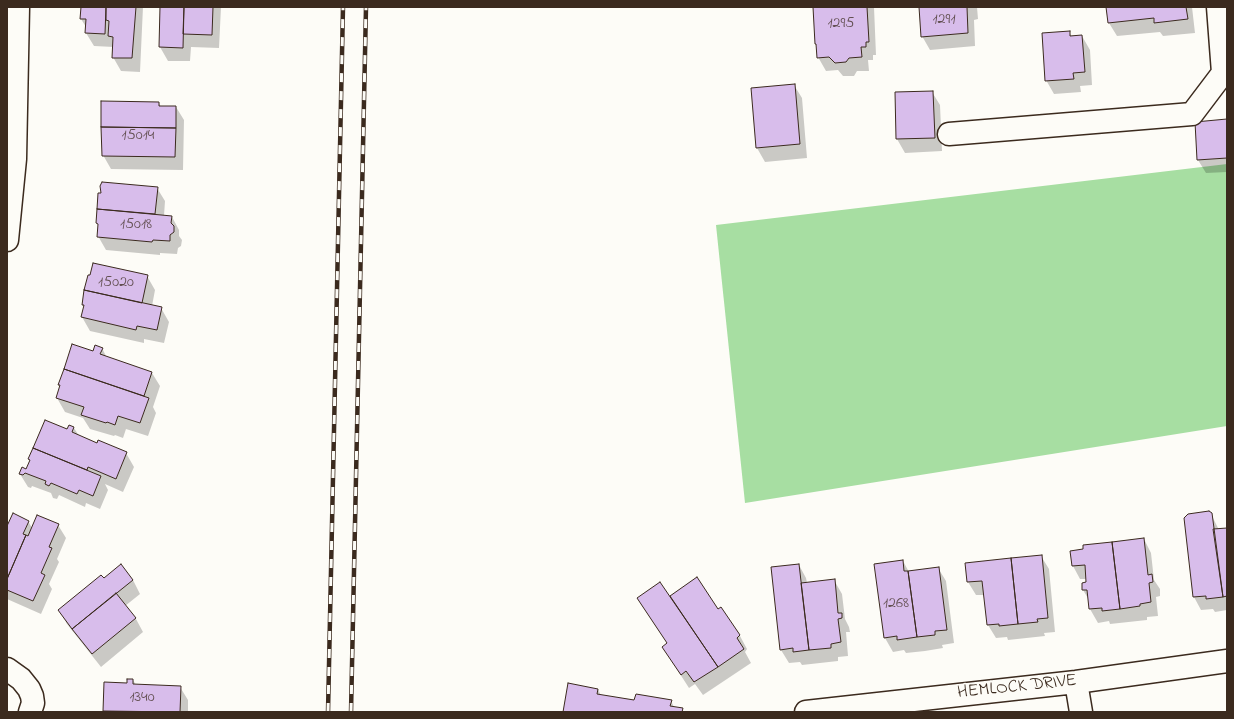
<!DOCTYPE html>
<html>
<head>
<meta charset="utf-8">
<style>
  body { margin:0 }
  #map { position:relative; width:1234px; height:719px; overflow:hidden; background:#fdfcf7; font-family:"Indie Flower",sans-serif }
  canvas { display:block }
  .frame { position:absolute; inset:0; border:8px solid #3b2a1e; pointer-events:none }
</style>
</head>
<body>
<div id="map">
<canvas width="1234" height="719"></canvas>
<div class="frame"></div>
</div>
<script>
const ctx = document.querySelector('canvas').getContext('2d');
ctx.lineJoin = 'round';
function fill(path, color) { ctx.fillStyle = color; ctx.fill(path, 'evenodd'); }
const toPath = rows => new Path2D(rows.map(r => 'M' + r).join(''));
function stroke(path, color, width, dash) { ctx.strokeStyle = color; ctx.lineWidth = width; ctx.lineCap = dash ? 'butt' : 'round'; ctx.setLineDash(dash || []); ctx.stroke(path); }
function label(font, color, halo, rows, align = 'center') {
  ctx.font = font + ' "Indie Flower",sans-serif'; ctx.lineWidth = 3; ctx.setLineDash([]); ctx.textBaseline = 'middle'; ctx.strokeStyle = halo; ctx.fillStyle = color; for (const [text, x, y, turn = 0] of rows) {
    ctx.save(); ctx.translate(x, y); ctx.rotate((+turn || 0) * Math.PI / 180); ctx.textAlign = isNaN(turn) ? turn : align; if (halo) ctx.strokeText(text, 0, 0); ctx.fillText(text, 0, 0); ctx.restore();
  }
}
const green = toPath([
  [1227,164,1227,426,745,503,716,225]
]);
const shadow = toPath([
  [82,7,143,7,140,72,121,71,113,57,114,47,94,46,86,33,86,27,81,19],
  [161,7,221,7,219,48,191,47,190,61,168,61,160,47],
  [814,7,874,7,876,55,873,55,873,60,868,60,869,71,857,71,854,76,843,76,838,70,826,71,818,57,817,47,816,44],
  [920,7,977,7,978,19,974,20,975,46,930,50,922,36],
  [1107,7,1192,7,1195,33,1163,36,1160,32,1117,36,1109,23],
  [1069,32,1072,37,1082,36,1090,50,1092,85,1080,86,1081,92,1054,94,1046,80],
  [794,85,802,98,807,158,765,162,757,148,752,89],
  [932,92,940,105,942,151,905,153,897,139,896,93],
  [159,103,161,107,176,107,184,120,183,170,111,169,103,155],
  [1227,120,1227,172,1206,173,1198,160],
  [157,188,165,201,164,216,172,217,179,230,179,236,182,240,181,246,178,248,177,254,160,253,160,255,106,250,98,236,99,226,97,223,99,194],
  [147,276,155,290,152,306,161,308,169,322,164,343,144,339,144,343,90,331,82,317,84,307,83,305,91,277],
  [72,346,93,352,102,348,107,358,152,373,160,386,153,407,156,413,148,436,126,429,123,438,115,435,114,436,90,429,83,418,65,412,57,398,61,387,60,385],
  [45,421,68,431,74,428,79,436,97,444,126,453,134,467,123,492,105,484,108,490,100,509,86,503,85,507,59,495,57,499,53,498,51,493,32,486,31,488,28,487,20,474,26,470,30,461,29,459],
  [1211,514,1219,530,1227,529,1227,610,1215,612,1213,609,1201,610,1194,597],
  [28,521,32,528,58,525,66,538,57,559,59,562,49,584,52,589,41,614,7,599,7,528],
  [1144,539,1151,553,1154,580,1160,589,1160,596,1156,597,1158,616,1147,617,1147,620,1110,624,1109,621,1098,623,1090,609,1089,600,1083,590,1088,583,1087,579,1080,579,1073,566],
  [1041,556,1049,569,1055,632,1044,633,1045,636,1008,640,1007,637,996,638,988,625,985,595,976,595,968,582],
  [903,561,909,572,938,568,946,581,954,643,942,645,943,648,925,651,906,653,904,650,893,652,885,638,875,565],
  [799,565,806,578,807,583,834,580,842,594,845,619,849,627,850,632,846,632,848,656,838,657,838,661,802,665,800,662,789,663,781,650],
  [697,579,718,610,721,608,740,636,747,649,745,652,751,663,703,695,695,684,689,688,671,660,663,647,668,644,638,598,669,598],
  [103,580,133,580,140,594,125,606,136,619,143,632,101,667,67,624,59,610],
  [133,680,136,685,180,687,188,700,188,712,104,712,105,683,128,684],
  [598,689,601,696,635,701,671,701,674,707,682,709,684,712,564,712]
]);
const building = toPath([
  [81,7,106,7,105,34,85,33,86,19,80,19,81,7],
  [106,7,136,7,132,58,112,58,113,37,108,36,109,21,106,20,106,7],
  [160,7,184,7,183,48,159,47,160,7],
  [184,7,213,7,212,35,183,34,184,7],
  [813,7,867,7,869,42,866,42,866,47,861,47,862,57,849,58,846,62,835,63,829,57,817,58,816,44,815,44,813,7],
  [919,7,967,7,968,33,921,37,919,7],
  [1106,7,1186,7,1188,19,1154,23,1154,18,1108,23,1106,7],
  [1070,31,1070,36,1082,35,1085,72,1073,73,1074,79,1045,81,1042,33,1070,31],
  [795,84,800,144,756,148,751,88,795,84],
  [933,91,935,138,896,139,895,92,933,91],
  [101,101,159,102,159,106,176,106,176,128,101,127,101,101],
  [1227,119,1227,158,1197,160,1195,122,1227,119],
  [101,127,176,128,175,157,102,156,101,127],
  [102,182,158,187,155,214,97,209,98,193,101,193,100,186,102,182],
  [97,209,172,216,171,223,174,226,174,232,170,235,170,241,153,240,152,242,97,237,98,224,96,223,97,209],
  [93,263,148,275,142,303,84,290,88,275,90,275,93,263],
  [84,290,162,307,157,330,137,326,136,330,81,317,84,305,82,305,84,290],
  [72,344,93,351,95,345,103,348,100,354,152,372,144,396,64,369,72,344],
  [64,369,149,398,140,423,118,416,115,425,107,422,106,423,81,415,84,407,56,398,60,385,58,385,64,369],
  [45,420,67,429,69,425,74,427,72,432,97,443,98,440,127,452,116,479,88,467,87,470,33,448,45,420],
  [33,448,101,476,93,496,79,490,77,494,51,483,49,486,45,484,46,481,25,473,23,475,19,474,22,467,26,469,30,460,28,459,33,448],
  [1209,511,1212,513,1223,597,1206,599,1206,596,1193,597,1184,518,1188,514,1209,511],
  [13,513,29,521,23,534,26,535,7,579,7,526,13,513],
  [37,515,59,524,49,547,52,548,41,573,45,575,33,601,7,590,7,579,26,535,28,536,37,515],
  [1227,528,1227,596,1223,597,1213,529,1227,528],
  [1144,538,1148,575,1152,574,1153,582,1149,583,1151,602,1140,604,1140,606,1120,609,1112,542,1144,538],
  [1112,542,1120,609,1102,611,1102,608,1089,609,1087,590,1082,590,1082,583,1086,582,1085,565,1072,566,1070,551,1083,549,1083,545,1112,542],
  [1042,555,1048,618,1037,619,1038,622,1018,624,1011,558,1042,555],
  [1011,558,1018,624,999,626,999,624,987,625,982,581,967,582,965,563,1011,558],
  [903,560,904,571,908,571,917,637,897,640,897,636,884,638,874,564,903,560],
  [121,564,133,580,72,629,58,610,101,575,104,578,121,564],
  [799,564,809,650,793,652,793,648,780,650,771,567,799,564],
  [939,567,947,630,935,631,935,635,917,637,908,571,939,567],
  [697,577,718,609,721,607,740,635,737,638,744,649,718,667,670,596,697,577],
  [835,579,838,613,842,613,842,618,838,619,841,642,831,644,831,648,809,650,801,583,835,579],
  [660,582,718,667,694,682,686,671,681,675,662,647,667,643,637,598,660,582],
  [116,593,136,618,92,654,72,629,116,593],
  [127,679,133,679,133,684,181,686,180,712,103,711,104,682,127,683,127,679],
  [568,683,598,689,597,694,634,700,636,694,672,700,670,706,683,708,682,712,563,712,568,683]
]);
const minor = toPath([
  [1218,7,1223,73,1227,73],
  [949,134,1192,114,1223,73],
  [7,240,15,159,18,7],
  [7,669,21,679,29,689,32,696,33,703,30,712],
  [1076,682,1081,712],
  [806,712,1076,682,1227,661]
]);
const rail = toPath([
  [328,712,343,7],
  [351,712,366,7]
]);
const numberNames = [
  ["1291",944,20],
  ["1295",841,24],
  ["15014",138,136],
  ["15018",136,225],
  ["15020",116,283],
  ["1268",896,604],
  ["1340",142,698]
];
const streetNames = [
  ["HEMLOCK DRIVE",1017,688,-6]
];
fill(green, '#a7dea2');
fill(shadow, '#0003');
fill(building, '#d8bdeb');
stroke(building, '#3b2a1e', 1);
stroke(minor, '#3b2a1e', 25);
stroke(minor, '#fdfcf7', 22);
stroke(rail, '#3b2a1e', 4.5);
stroke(rail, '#fdfcf7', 3, [9]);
label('16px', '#624f51', null, numberNames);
label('18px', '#3b2a1e', '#fdfcf7', streetNames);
</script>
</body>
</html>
